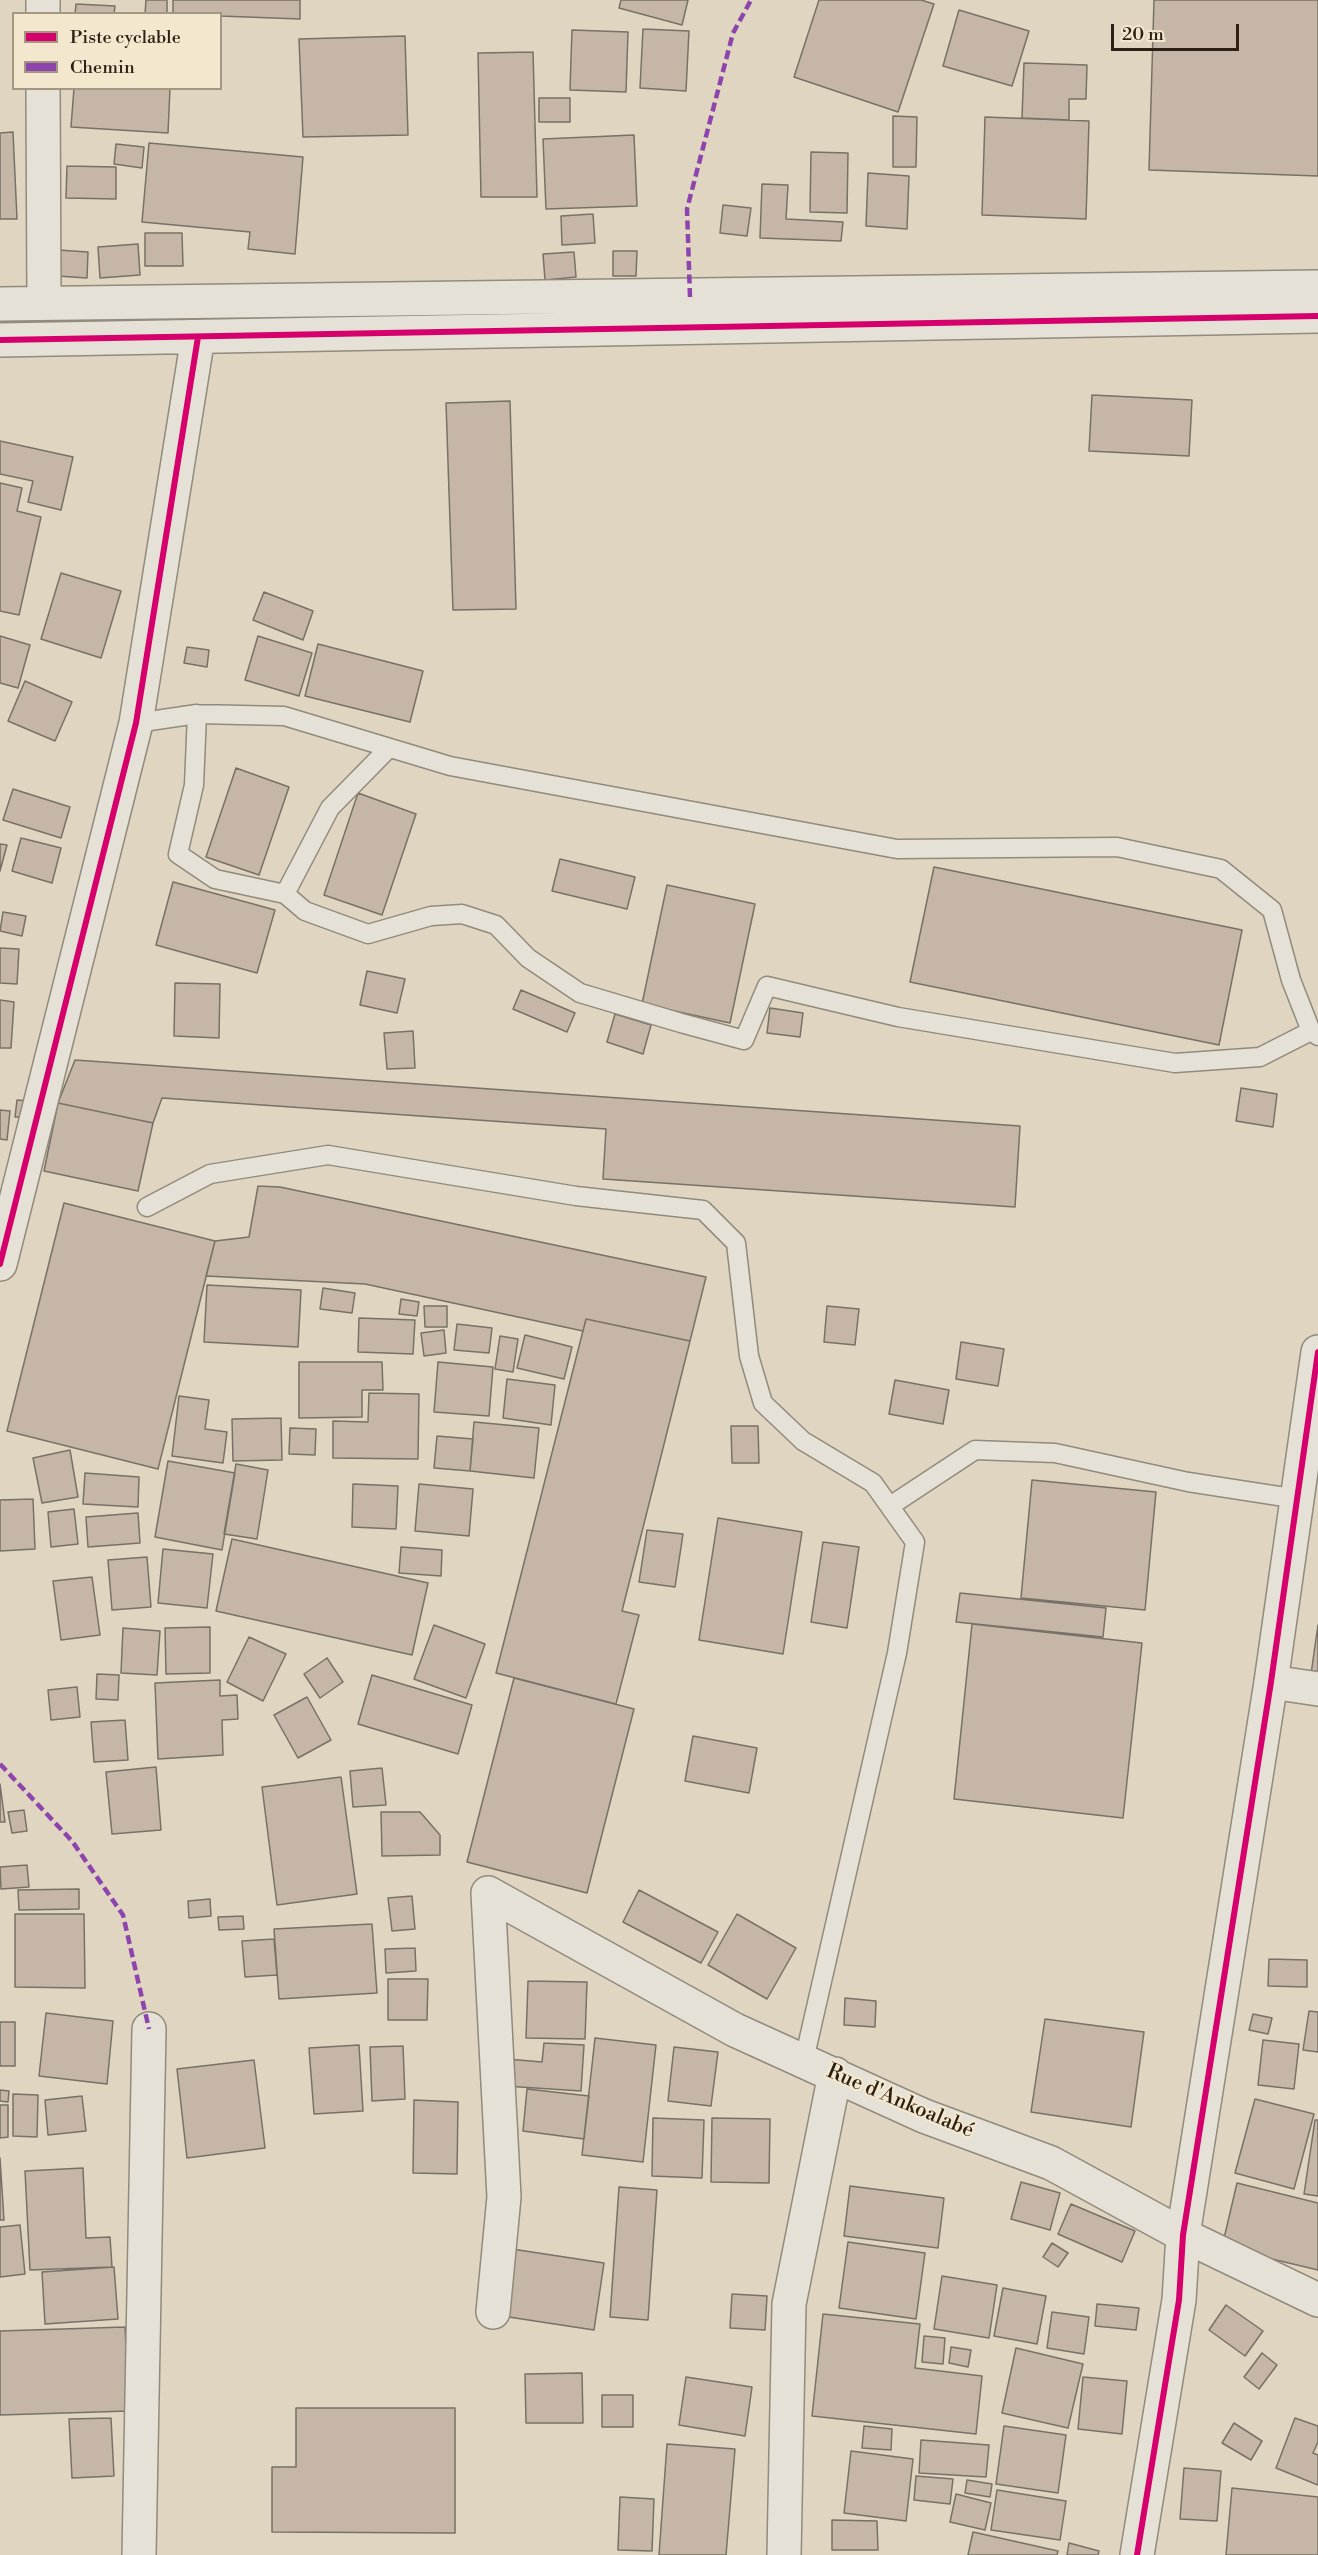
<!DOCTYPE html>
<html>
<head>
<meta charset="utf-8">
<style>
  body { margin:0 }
  #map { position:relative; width:1318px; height:2555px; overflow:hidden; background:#dfd5c1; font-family:"Libre Bodoni",serif }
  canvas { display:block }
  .legend { position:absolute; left:12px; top:12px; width:210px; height:78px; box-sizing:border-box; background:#f3e7ce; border:2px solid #a39784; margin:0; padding:8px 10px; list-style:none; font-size:18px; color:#2c2014 }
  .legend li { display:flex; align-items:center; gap:12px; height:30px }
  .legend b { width:30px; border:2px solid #a39784 }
  .scale { position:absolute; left:1111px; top:24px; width:128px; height:27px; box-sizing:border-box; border:3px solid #2c2014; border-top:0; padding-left:8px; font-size:18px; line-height:21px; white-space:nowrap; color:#2c2014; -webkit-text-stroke:4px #f3e7ce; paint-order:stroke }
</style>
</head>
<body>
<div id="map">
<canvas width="1318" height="2555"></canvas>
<ul class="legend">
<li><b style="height:8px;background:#d6006c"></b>Piste cyclable</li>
<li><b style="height:8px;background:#8e44ad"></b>Chemin</li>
</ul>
<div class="scale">20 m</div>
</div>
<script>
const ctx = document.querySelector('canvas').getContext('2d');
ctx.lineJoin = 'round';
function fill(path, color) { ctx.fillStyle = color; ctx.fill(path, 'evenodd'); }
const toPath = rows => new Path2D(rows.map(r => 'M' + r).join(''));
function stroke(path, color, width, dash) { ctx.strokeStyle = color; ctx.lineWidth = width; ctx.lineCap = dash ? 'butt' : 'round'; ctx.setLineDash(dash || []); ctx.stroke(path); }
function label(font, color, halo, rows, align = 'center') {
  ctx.font = font + ' "Libre Bodoni",serif'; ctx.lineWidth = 4.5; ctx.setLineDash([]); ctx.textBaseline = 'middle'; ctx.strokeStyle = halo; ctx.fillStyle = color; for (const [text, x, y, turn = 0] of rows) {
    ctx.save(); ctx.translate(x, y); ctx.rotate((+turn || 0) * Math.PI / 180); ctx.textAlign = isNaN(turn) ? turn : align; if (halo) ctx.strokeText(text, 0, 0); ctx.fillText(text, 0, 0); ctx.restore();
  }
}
const building = toPath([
  [146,0,167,0,167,14,145,14,146,0],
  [173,0,300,0,300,19,220,16,220,14,173,14,173,0],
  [621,0,688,0,682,25,619,8,621,0],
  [819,0,921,0,934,4,898,112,794,77,819,0],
  [1154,0,1318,0,1318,176,1149,170,1154,0],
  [76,4,115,6,114,14,75,14,76,4],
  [959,10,1029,31,1012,86,943,66,959,10],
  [643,29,689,31,686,91,640,88,643,29],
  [572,30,628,32,626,92,570,90,572,30],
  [405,36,408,135,303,137,299,39,405,36],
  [533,52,537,197,481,197,478,53,533,52],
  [1024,63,1087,65,1086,99,1069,99,1069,120,1022,118,1024,63],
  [74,88,170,88,168,133,71,127,74,88],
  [539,98,570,98,570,122,539,122,539,98],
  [893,116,917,117,916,167,893,167,893,116],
  [985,117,1089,121,1086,219,982,215,985,117],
  [13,132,17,219,0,219,0,133,13,132],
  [634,135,637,206,546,209,543,139,634,135],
  [149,143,303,157,295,254,248,249,250,232,142,222,149,143],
  [116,144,144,147,142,168,114,164,116,144],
  [811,152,848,153,847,213,810,212,811,152],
  [67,166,116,167,116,199,66,198,67,166],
  [868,173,909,176,907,229,866,226,868,173],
  [762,184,788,185,786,219,843,222,841,241,760,238,762,184],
  [723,205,751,208,747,236,720,233,723,205],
  [593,214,595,243,562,245,561,216,593,214],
  [145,233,182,233,183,266,145,266,145,233],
  [138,244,140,275,100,278,98,247,138,244],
  [58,250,88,252,87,278,57,276,58,250],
  [613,251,637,251,636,276,613,276,613,251],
  [574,252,576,277,545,280,543,254,574,252],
  [1092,395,1192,400,1189,456,1089,451,1092,395],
  [510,401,516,609,453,610,446,403,510,401],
  [0,441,73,457,61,510,28,502,33,481,0,474,0,441],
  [0,483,22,488,17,511,41,517,19,615,0,611,0,483],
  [61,573,121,591,101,658,41,639,61,573],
  [264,592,313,611,303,640,253,620,264,592],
  [0,636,30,645,18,688,0,683,0,636],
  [258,636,312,653,299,696,245,680,258,636],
  [318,644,423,671,410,722,305,696,318,644],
  [187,647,209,650,207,667,184,663,187,647],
  [25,681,72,702,55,741,8,721,25,681],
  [236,768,289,787,259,875,206,857,236,768],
  [13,789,70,807,61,838,3,820,13,789],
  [358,793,416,814,382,915,324,895,358,793],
  [21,838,61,848,52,883,12,871,21,838],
  [0,844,7,845,0,871,0,844],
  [560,859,635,877,627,909,552,891,560,859],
  [934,867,1242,930,1219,1045,910,982,934,867],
  [173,882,275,910,257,973,156,945,173,882],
  [667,885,755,904,730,1023,642,1004,667,885],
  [3,912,26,916,22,936,0,931,3,912],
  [0,948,19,949,17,984,0,983,0,948],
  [367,971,405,979,397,1013,360,1005,367,971],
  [175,983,220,984,219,1038,174,1036,175,983],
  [521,990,575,1013,567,1032,513,1009,521,990],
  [0,1000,14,1002,11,1048,0,1048,0,1000],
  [770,1008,803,1013,800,1037,767,1033,770,1008],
  [615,1014,651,1025,643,1054,607,1042,615,1014],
  [413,1031,415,1068,387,1069,384,1033,413,1031],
  [75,1060,1020,1126,1015,1207,603,1179,606,1129,162,1098,153,1123,58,1103,75,1060],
  [1241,1088,1277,1094,1273,1127,1236,1121,1241,1088],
  [17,1100,30,1101,28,1117,15,1117,17,1100],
  [58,1103,153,1123,138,1191,44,1171,58,1103],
  [0,1110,10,1111,7,1140,0,1139,0,1110],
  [258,1186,280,1187,706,1277,690,1341,586,1319,583,1331,365,1284,206,1276,215,1241,249,1237,258,1186],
  [64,1203,215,1241,158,1469,7,1431,64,1203],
  [207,1285,301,1290,298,1347,204,1342,207,1285],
  [323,1288,355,1293,352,1313,320,1309,323,1288],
  [401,1299,419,1302,417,1316,399,1314,401,1299],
  [424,1306,447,1306,447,1327,425,1327,424,1306],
  [827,1306,859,1309,855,1345,824,1342,827,1306],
  [359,1318,415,1320,413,1354,358,1352,359,1318],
  [586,1319,690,1341,622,1611,639,1615,616,1704,496,1673,586,1319],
  [457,1324,492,1328,489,1353,454,1350,457,1324],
  [444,1330,446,1353,424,1356,421,1333,444,1330],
  [525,1335,572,1347,564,1379,517,1368,525,1335],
  [500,1336,518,1339,513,1372,495,1369,500,1336],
  [961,1342,1004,1349,998,1386,956,1379,961,1342],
  [299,1362,382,1362,383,1390,362,1390,362,1417,299,1418,299,1362],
  [438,1362,493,1367,489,1416,434,1412,438,1362],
  [507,1379,555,1385,551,1425,503,1418,507,1379],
  [895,1380,949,1390,943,1424,889,1414,895,1380],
  [369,1393,419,1394,418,1459,333,1458,333,1421,368,1422,369,1393],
  [179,1396,209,1400,205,1429,227,1432,223,1463,172,1456,179,1396],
  [281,1418,282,1460,233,1461,232,1419,281,1418],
  [474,1422,539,1428,534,1478,470,1471,474,1422],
  [731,1426,758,1426,759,1463,732,1463,731,1426],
  [290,1428,316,1429,315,1455,289,1454,290,1428],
  [437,1436,473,1439,470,1471,434,1468,437,1436],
  [70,1450,78,1497,42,1503,33,1458,70,1450],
  [168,1461,235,1473,222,1550,155,1537,168,1461],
  [236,1464,268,1470,257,1539,224,1534,236,1464],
  [85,1473,139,1477,138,1507,83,1504,85,1473],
  [1032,1480,1156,1492,1145,1610,1021,1598,1032,1480],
  [353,1484,398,1486,396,1529,352,1527,353,1484],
  [419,1484,473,1489,469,1536,415,1531,419,1484],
  [33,1499,35,1549,0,1551,0,1500,33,1499],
  [74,1509,78,1544,51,1547,48,1512,74,1509],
  [138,1513,140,1543,88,1547,86,1517,138,1513],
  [718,1518,802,1532,783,1654,699,1640,718,1518],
  [647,1530,683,1534,675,1587,639,1582,647,1530],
  [232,1539,428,1583,412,1655,216,1611,232,1539],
  [823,1542,859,1547,847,1628,811,1622,823,1542],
  [401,1547,442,1550,441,1576,399,1573,401,1547],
  [163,1549,213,1554,207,1608,158,1603,163,1549],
  [147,1557,151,1607,112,1610,108,1560,147,1557],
  [92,1577,100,1635,61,1640,53,1581,92,1577],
  [960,1593,1106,1608,1103,1637,956,1622,960,1593],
  [972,1624,1142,1643,1123,1818,954,1799,972,1624],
  [434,1625,485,1644,466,1698,414,1679,434,1625],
  [1318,1625,1318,1675,1311,1674,1318,1625],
  [210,1627,210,1673,166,1674,165,1628,210,1627],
  [123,1628,160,1631,157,1675,121,1673,123,1628],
  [249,1637,286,1654,263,1701,227,1682,249,1637],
  [327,1658,343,1682,320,1698,304,1674,327,1658],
  [97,1674,119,1675,118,1700,96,1699,97,1674],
  [372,1675,472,1705,458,1754,358,1724,372,1675],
  [514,1678,634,1709,587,1893,467,1862,514,1678],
  [220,1680,220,1696,237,1695,238,1719,222,1720,223,1755,158,1759,155,1683,220,1680],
  [77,1687,80,1717,51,1720,48,1690,77,1687],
  [307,1697,331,1740,298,1758,274,1715,307,1697],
  [125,1720,128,1760,94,1762,91,1722,125,1720],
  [693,1736,757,1748,749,1793,685,1781,693,1736],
  [156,1767,161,1830,112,1834,106,1772,156,1767],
  [382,1768,386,1805,353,1807,350,1771,382,1768],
  [341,1777,357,1894,277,1905,262,1787,341,1777],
  [0,1784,5,1822,0,1822,0,1784],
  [24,1810,27,1831,12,1833,8,1812,24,1810],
  [381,1812,420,1812,440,1835,440,1855,382,1856,381,1812],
  [27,1865,29,1887,1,1889,0,1867,27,1865],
  [79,1889,79,1909,19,1910,18,1890,79,1889],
  [639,1890,718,1932,701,1963,623,1922,639,1890],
  [412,1896,415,1929,392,1931,388,1898,412,1896],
  [210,1899,211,1916,189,1918,188,1901,210,1899],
  [15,1914,84,1914,85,1988,15,1987,15,1914],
  [737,1914,796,1948,767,1999,708,1965,737,1914],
  [243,1916,244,1929,219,1930,218,1917,243,1916],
  [372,1924,377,1993,279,1999,274,1929,372,1924],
  [274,1939,277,1975,245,1977,242,1941,274,1939],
  [415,1948,416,1971,386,1973,385,1949,415,1948],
  [1269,1959,1307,1960,1307,1987,1268,1986,1269,1959],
  [388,1979,428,1979,427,2020,388,2020,388,1979],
  [528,1981,587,1982,585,2039,526,2038,528,1981],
  [845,1998,876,2001,875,2027,844,2025,845,1998],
  [1309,2011,1318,2012,1318,2052,1303,2050,1309,2011],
  [46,2013,113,2021,107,2084,39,2076,46,2013],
  [1253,2014,1272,2018,1268,2034,1249,2030,1253,2014],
  [1045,2019,1144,2032,1131,2127,1031,2112,1045,2019],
  [0,2022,15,2022,15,2066,0,2066,0,2022],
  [595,2038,656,2045,643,2162,582,2155,595,2038],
  [1263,2040,1299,2044,1294,2089,1258,2085,1263,2040],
  [544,2043,584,2045,581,2091,505,2086,507,2059,542,2062,544,2043],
  [359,2045,363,2111,314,2114,309,2048,359,2045],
  [403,2046,405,2099,372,2101,370,2047,403,2046],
  [674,2047,718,2052,711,2106,668,2101,674,2047],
  [254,2060,265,2148,187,2158,177,2069,254,2060],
  [527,2089,589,2096,584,2139,523,2131,527,2089],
  [0,2090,9,2091,8,2102,0,2101,0,2090],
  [13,2094,38,2095,37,2137,13,2136,13,2094],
  [82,2096,86,2131,48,2135,45,2100,82,2096],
  [1255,2099,1314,2114,1294,2189,1235,2173,1255,2099],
  [414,2100,458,2102,457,2174,413,2173,414,2100],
  [0,2105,8,2105,8,2137,0,2138,0,2105],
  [653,2118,704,2120,702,2178,652,2176,653,2118],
  [712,2118,770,2119,769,2183,711,2182,712,2118],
  [1315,2120,1318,2120,1318,2196,1304,2194,1315,2120],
  [0,2158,4,2220,0,2220,0,2158],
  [83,2168,86,2238,110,2237,112,2267,30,2270,25,2171,83,2168],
  [1021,2182,1060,2193,1050,2230,1011,2219,1021,2182],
  [1237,2183,1318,2203,1318,2270,1222,2247,1237,2183],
  [850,2186,944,2198,938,2248,844,2236,850,2186],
  [619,2187,657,2190,648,2320,610,2317,619,2187],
  [1071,2204,1135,2231,1122,2262,1058,2234,1071,2204],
  [20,2225,25,2274,0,2277,0,2227,20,2225],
  [848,2242,925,2253,916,2319,839,2308,848,2242],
  [1052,2243,1068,2253,1058,2267,1043,2257,1052,2243],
  [512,2249,604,2263,594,2330,502,2316,512,2249],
  [114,2267,118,2319,45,2324,42,2272,114,2267],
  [942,2276,997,2285,989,2338,934,2329,942,2276],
  [1003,2288,1046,2296,1037,2344,994,2336,1003,2288],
  [732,2294,767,2296,765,2330,730,2328,732,2294],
  [1097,2304,1139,2308,1136,2330,1095,2326,1097,2304],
  [1226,2305,1263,2331,1245,2356,1209,2330,1226,2305],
  [1052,2312,1089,2317,1084,2354,1047,2348,1052,2312],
  [823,2314,920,2324,915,2368,982,2376,976,2434,812,2416,823,2314],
  [125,2327,129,2411,0,2415,0,2331,125,2327],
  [924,2336,945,2338,943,2364,922,2362,924,2336],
  [951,2347,971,2350,968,2367,949,2363,951,2347],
  [1016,2348,1083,2364,1068,2428,1002,2413,1016,2348],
  [1262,2353,1277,2365,1259,2389,1244,2377,1262,2353],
  [582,2373,583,2423,526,2423,525,2374,582,2373],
  [686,2377,752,2387,745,2436,679,2425,686,2377],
  [1083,2377,1127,2381,1122,2434,1078,2429,1083,2377],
  [602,2395,633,2395,633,2427,602,2427,602,2395],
  [296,2408,455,2408,455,2533,272,2532,272,2467,296,2467,296,2408],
  [111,2418,114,2476,72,2478,69,2419,111,2418],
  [1295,2418,1318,2426,1318,2442,1313,2453,1318,2455,1318,2485,1276,2468,1295,2418],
  [1234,2423,1262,2441,1251,2460,1222,2443,1234,2423],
  [864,2426,892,2429,891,2450,862,2448,864,2426],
  [1004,2426,1066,2435,1058,2493,996,2484,1004,2426],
  [921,2440,989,2445,986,2477,919,2473,921,2440],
  [667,2444,735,2449,726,2555,659,2555,667,2444],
  [851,2451,913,2459,906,2521,844,2513,851,2451],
  [1184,2468,1221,2471,1217,2521,1180,2519,1184,2468],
  [916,2476,953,2479,950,2504,914,2500,916,2476],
  [967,2480,992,2484,990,2497,965,2493,967,2480],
  [1232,2488,1318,2497,1318,2555,1226,2555,1232,2488],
  [997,2490,1066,2501,1060,2540,991,2530,997,2490],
  [956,2494,991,2503,985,2530,950,2522,956,2494],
  [620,2497,654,2499,652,2551,618,2550,620,2497],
  [832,2520,877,2521,878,2550,832,2550,832,2520],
  [973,2532,1058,2551,1057,2555,968,2555,973,2532],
  [1069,2543,1099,2551,1098,2555,1067,2555,1069,2543]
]);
const service = toPath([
  [197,714,194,785,178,854,215,879,285,894,305,911,368,934,431,916,462,914,496,925,528,958,580,993,681,1023,744,1040,767,986,898,1017,1175,1063,1260,1057,1311,1031],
  [136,723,197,714,284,716,450,766,897,849,1117,847,1221,869,1272,910,1291,980,1311,1031,1318,1036],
  [285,894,330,808,389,748],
  [147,1207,210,1174,328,1155,576,1196,703,1210,736,1243,749,1356,763,1403,803,1441,873,1483,915,1542,897,1653,804,2060],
  [890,1506,975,1450,1055,1453,1188,1482,1298,1499]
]);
const minor = toPath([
  [43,0,43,14],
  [43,88,44,302],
  [0,304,1318,287],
  [0,340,1318,316],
  [0,1264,136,723,198,337],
  [1271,1682,1318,1689],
  [488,1893,735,2030,924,2116,1051,2163,1183,2235,1318,2300],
  [488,1893,504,2197,493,2312],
  [139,2555,149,2029],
  [784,2555,789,2304,835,2074]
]);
const tertiary = toPath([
  [1137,2555,1179,2300,1183,2235,1271,1682,1318,1352]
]);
const quiet = toPath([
  [690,297,687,209,733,33,751,0],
  [0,1764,72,1841,123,1915,149,2029]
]);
const cycleway = toPath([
  [0,340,1318,316],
  [0,1264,136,723,198,337],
  [1137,2555,1179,2300,1183,2235,1271,1682,1318,1352]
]);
const streetNames = [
  ["Rue d'Ankoalabé",900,2102,23]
];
fill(building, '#c6b6a7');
stroke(building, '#787166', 1.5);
stroke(service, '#918a7d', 21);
stroke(minor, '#918a7d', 36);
stroke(tertiary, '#918a7d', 36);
stroke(service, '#e6e1d6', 18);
stroke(minor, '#e6e1d6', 33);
stroke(tertiary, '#e6e1d6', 33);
stroke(quiet, '#8e44ad', 4.5, [9, 4.5]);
stroke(cycleway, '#d6006c', 6);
label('21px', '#2c2014', '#f3e7ce', streetNames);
</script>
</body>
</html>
